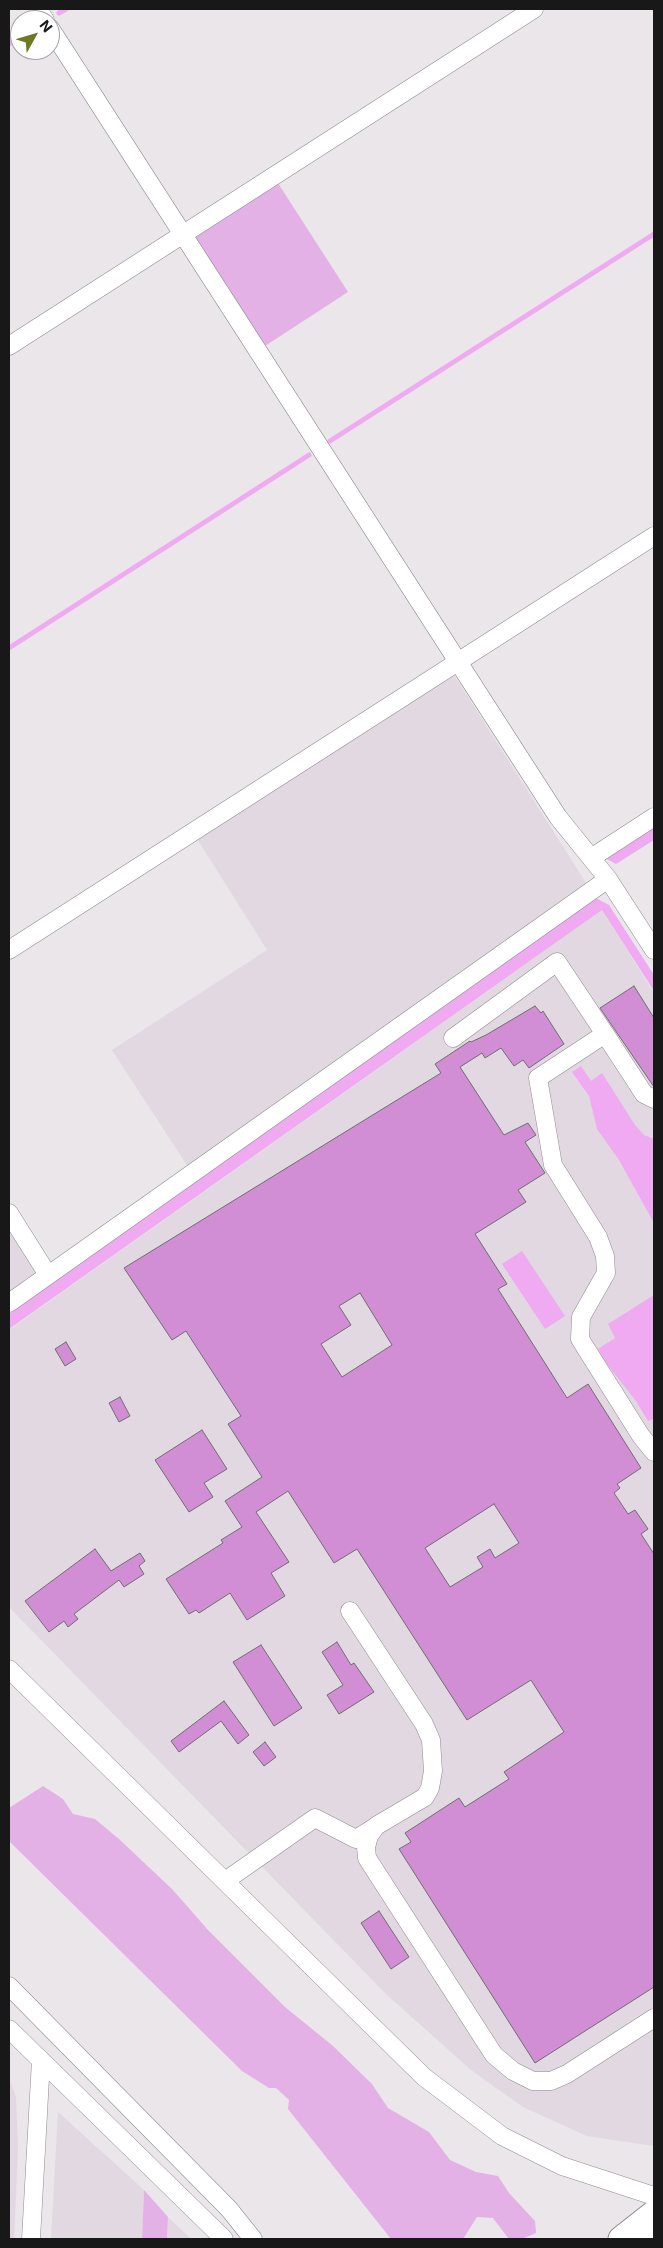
<!DOCTYPE html>
<html>
<head>
<meta charset="utf-8">
<style>
  body { margin:0 }
  #map { position:relative; width:663px; height:2248px; overflow:hidden; background:#eae6ea; font-family:Inter,sans-serif }
  canvas { display:block }
  .frame { position:absolute; inset:0; border:10px solid #191819; pointer-events:none }
  .north { position:absolute; left:10px; top:10px; width:50px; height:50px; box-sizing:border-box; background:#fff; border:1px solid #a3a3a3; border-radius:50%; rotate:51deg; font-size:14px; font-weight:700; line-height:20px; text-align:center; color:#191819 }
  .north::after { content:''; display:block; margin:auto; width:18px; height:22px; background:#6f7823; clip-path:polygon(50% 0,100% 100%,50% 72%,0 100%) }
</style>
</head>
<body>
<div id="map">
<canvas width="663" height="2248"></canvas>
<div class="frame"></div>
<div class="north">N</div>
</div>
<script>
const ctx = document.querySelector('canvas').getContext('2d');
ctx.lineJoin = 'round';
function fill(path, color) { ctx.fillStyle = color; ctx.fill(path, 'evenodd'); }
const toPath = rows => new Path2D(rows.map(r => 'M' + r).join(''));
function stroke(path, color, width, dash) { ctx.strokeStyle = color; ctx.lineWidth = width; ctx.lineCap = dash ? 'butt' : 'round'; ctx.setLineDash(dash || []); ctx.stroke(path); }
const built = toPath([
  [454,675,588,886,190,1170,112,1050,267,950,196,837],
  [602,910,654,993,654,2146,587,2136,523,2107,471,2070,386,1994,9,1607,9,1330],
  [9,1223,38,1269,39,1278,9,1299],
  [9,2078,16,2097,18,2147,14,2239,9,2239],
  [58,2112,144,2190,142,2239,51,2239],
  [168,2217,191,2239,167,2239]
]);
const green = toPath([
  [276,180,348,292,265,346,195,239,198,231],
  [43,1786,63,1799,73,1814,95,1819,119,1839,173,1890,208,1930,285,2007,333,2046,372,2084,388,2108,429,2132,450,2160,476,2172,498,2176,509,2193,535,2221,536,2233,522,2239,509,2239,493,2218,477,2217,463,2239,391,2239,288,2109,289,2100,276,2088,269,2088,242,2071,9,1841,9,1808],
  [144,2190,168,2217,167,2239,142,2239]
]);
const water = toPath([
  [654,826,654,840,616,864,605,858],
  [596,898,609,905,654,975,654,991,602,910,9,1329,9,1314],
  [581,1066,591,1081,602,1073,635,1125,644,1135,654,1139,654,1223,619,1160,597,1129,589,1096,572,1072],
  [522,1251,565,1316,545,1329,502,1264],
  [654,1295,654,1421,653,1419,648,1421,636,1401,603,1359,598,1349,615,1338,608,1324]
]);
const stream = toPath([
  [59,13,66,9],
  [9,44,20,37],
  [330,441,654,234],
  [9,648,309,455]
]);
const building = toPath([
  [634,986,654,1018,654,1087,600,1008,634,986],
  [535,1006,541,1013,543,1011,564,1044,529,1068,523,1060,514,1066,501,1048,485,1058,482,1053,460,1067,504,1135,528,1123,536,1135,525,1142,545,1173,518,1190,526,1202,475,1234,507,1284,498,1289,567,1398,588,1384,641,1468,617,1484,620,1488,614,1493,628,1514,635,1510,648,1529,641,1534,654,1554,654,1987,535,2063,399,1849,411,1842,405,1833,459,1798,465,1807,509,1779,504,1772,564,1732,531,1680,467,1720,357,1549,334,1563,288,1491,256,1512,289,1562,271,1573,285,1596,247,1620,230,1593,199,1613,196,1610,189,1614,166,1579,223,1543,221,1540,242,1527,225,1501,262,1477,228,1424,241,1416,186,1331,172,1340,124,1268,441,1073,435,1064,470,1041,471,1042,486,1035,535,1006],
  [360,1293,392,1345,342,1377,321,1344,351,1325,339,1306,360,1293],
  [494,1504,519,1543,495,1558,490,1549,477,1557,483,1567,450,1587,425,1548,494,1504],
  [66,1342,76,1359,65,1366,55,1349,66,1342],
  [120,1397,130,1416,119,1422,109,1403,120,1397],
  [202,1430,227,1469,204,1483,213,1497,189,1512,155,1460,202,1430],
  [95,1549,111,1571,140,1553,145,1561,139,1566,144,1574,124,1587,119,1580,74,1614,78,1619,68,1627,64,1621,49,1632,25,1601,95,1549],
  [337,1642,351,1665,354,1663,374,1692,339,1714,327,1695,343,1685,322,1652,337,1642],
  [261,1645,302,1708,274,1726,233,1662,261,1645],
  [224,1701,249,1735,238,1744,221,1721,179,1752,171,1741,224,1701],
  [265,1742,276,1757,264,1766,253,1752,265,1742],
  [379,1911,409,1957,391,1969,361,1923,379,1911]
]);
const minor = toPath([
  [38,9,45,20],
  [50,28,558,817,608,879,654,950],
  [9,346,534,9],
  [591,858,654,817],
  [9,950,654,536],
  [605,1034,644,1094,654,1099],
  [453,1038,557,962,605,1034,538,1078,553,1165,598,1237,605,1256,606,1273,581,1317,580,1339,641,1436,654,1452],
  [9,1213,48,1275],
  [9,1303,608,879],
  [350,1611,424,1724,431,1740,433,1771,430,1788,425,1797,376,1826,369,1836,366,1847,367,1858,494,2055,513,2071,533,2081,551,2081,567,2074,654,2018],
  [9,1669,424,2077,502,2136,562,2166,654,2196],
  [225,1881,315,1818,356,1839,375,1827],
  [9,1986,229,2209,253,2239],
  [9,2029,224,2239],
  [31,2239,41,2060]
]);
const highway = toPath([
  [621,2239,654,2213],
  [652,2239,654,2238]
]);
fill(built, '#e1d8e1');
fill(green, '#e4b1e6');
fill(water, '#efaaf2');
stroke(stream, '#efaaf2', 5);
fill(building, '#d28ed5');
stroke(building, '#716e71', 1);
stroke(minor, '#8f8c8f', 19);
stroke(highway, '#8f8c8f', 27);
stroke(minor, '#fff', 18);
stroke(highway, '#fff', 25);
</script>
</body>
</html>
